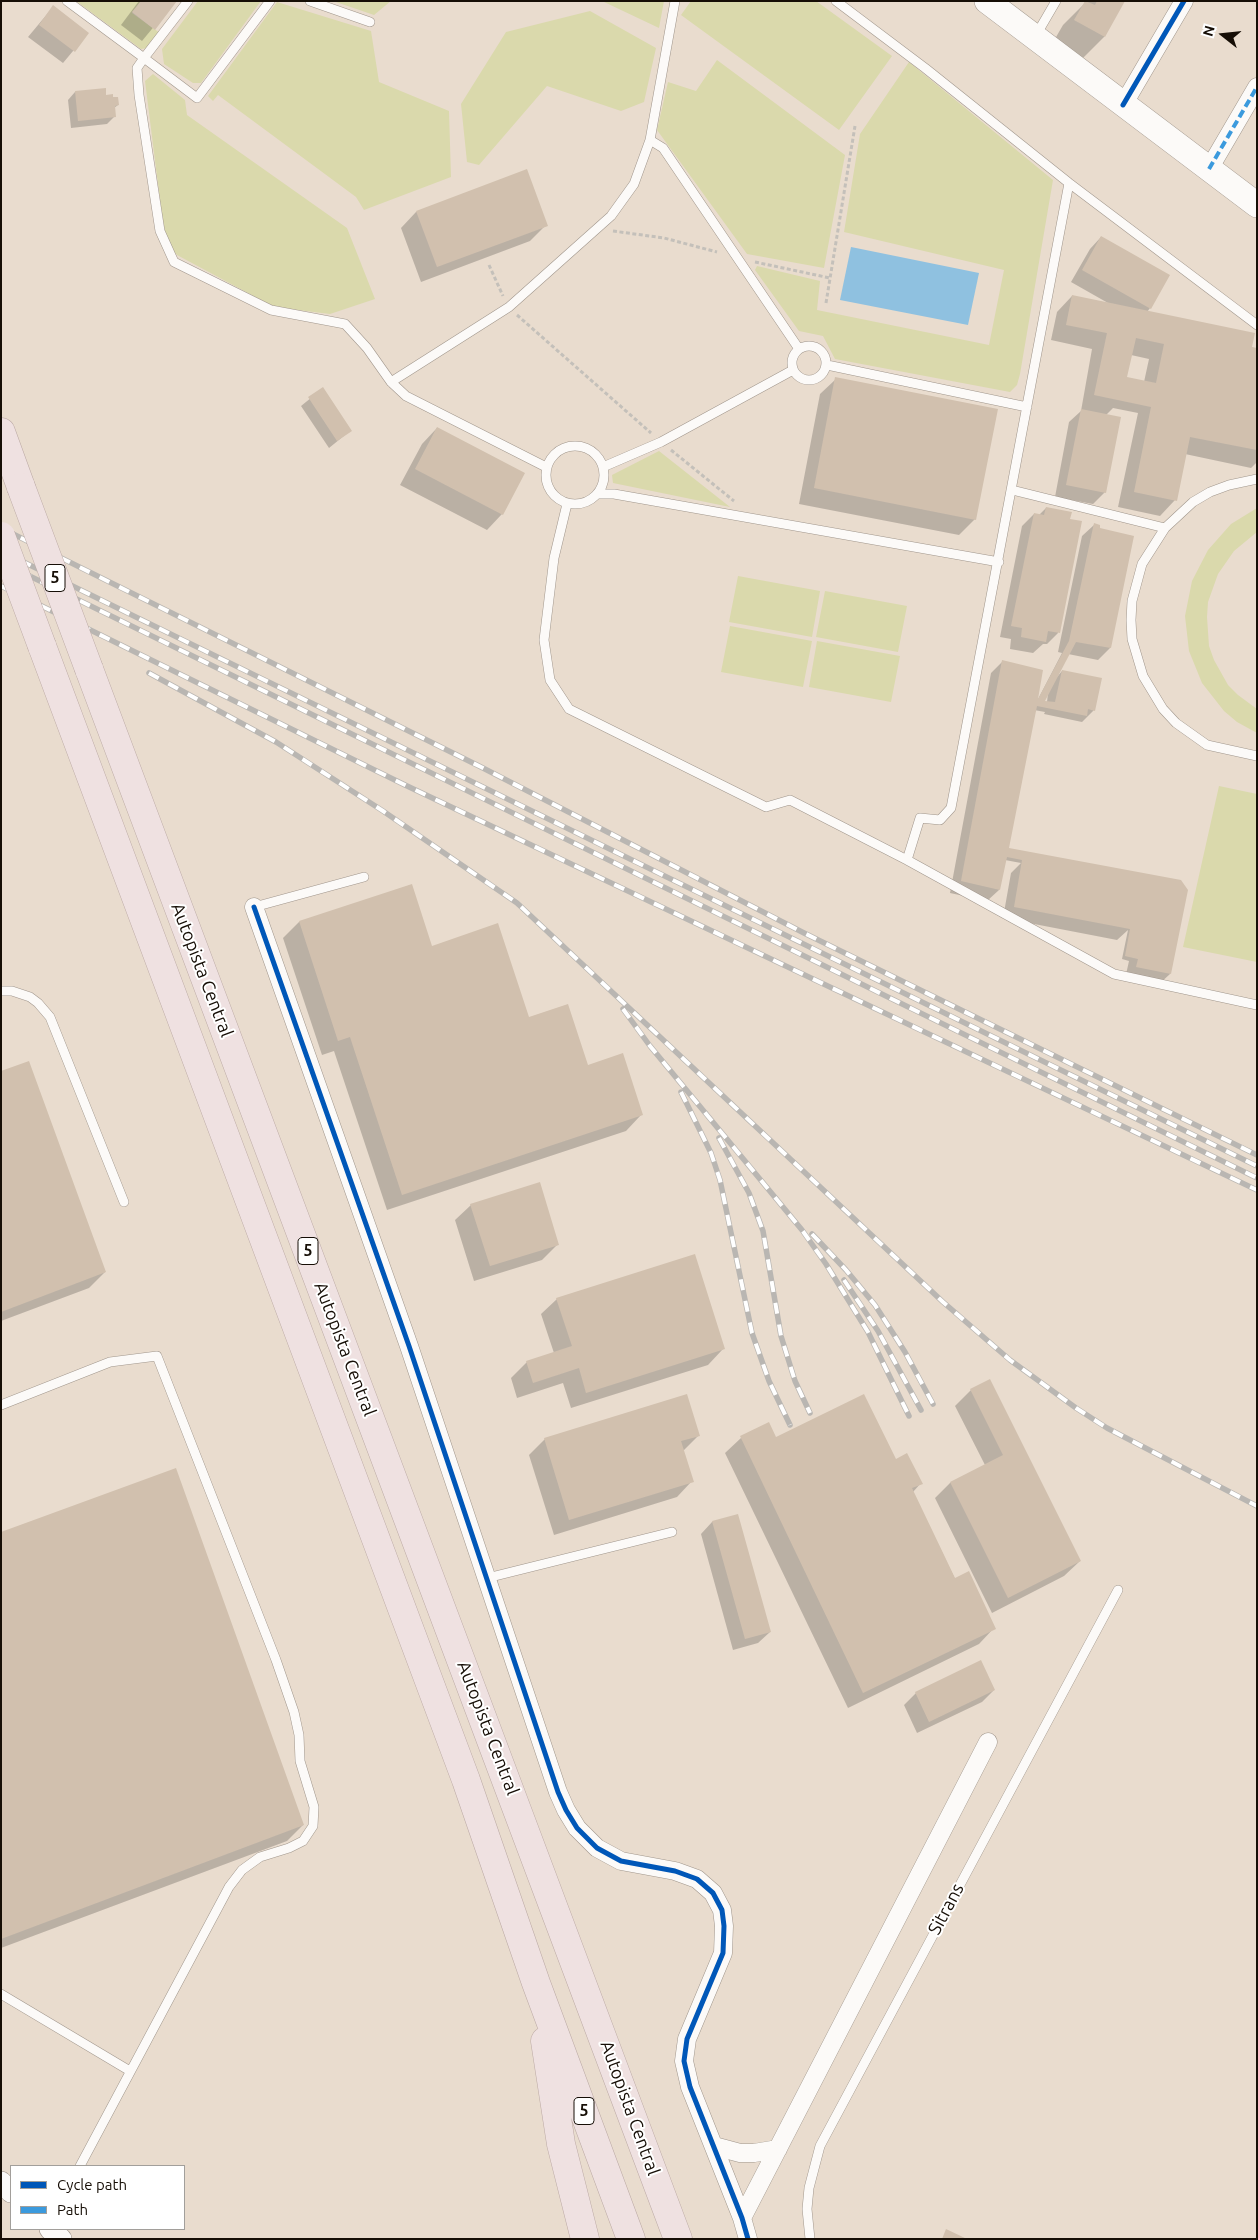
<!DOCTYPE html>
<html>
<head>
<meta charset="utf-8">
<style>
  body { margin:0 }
  #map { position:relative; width:1258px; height:2240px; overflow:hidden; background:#e9dcce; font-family:Ubuntu,sans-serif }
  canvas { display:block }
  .frame { position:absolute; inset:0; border:2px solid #160e06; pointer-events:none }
  .legend { position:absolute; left:10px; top:2165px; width:175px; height:65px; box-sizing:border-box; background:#fff; border:1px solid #a29f9b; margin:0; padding:6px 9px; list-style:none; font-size:15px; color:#160e06 }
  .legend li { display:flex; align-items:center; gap:10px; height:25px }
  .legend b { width:25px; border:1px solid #a29f9b }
  .north { position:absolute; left:1198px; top:10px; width:50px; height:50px; -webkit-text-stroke:4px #fff; paint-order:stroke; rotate:286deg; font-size:14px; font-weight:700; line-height:20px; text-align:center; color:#160e06 }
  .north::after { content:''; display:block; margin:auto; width:18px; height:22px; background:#160e06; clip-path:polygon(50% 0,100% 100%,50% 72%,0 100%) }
</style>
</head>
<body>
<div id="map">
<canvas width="1258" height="2240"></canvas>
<div class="frame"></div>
<ul class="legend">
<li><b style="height:6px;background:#0057b8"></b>Cycle path</li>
<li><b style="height:6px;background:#3b9add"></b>Path</li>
</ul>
<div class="north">N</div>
</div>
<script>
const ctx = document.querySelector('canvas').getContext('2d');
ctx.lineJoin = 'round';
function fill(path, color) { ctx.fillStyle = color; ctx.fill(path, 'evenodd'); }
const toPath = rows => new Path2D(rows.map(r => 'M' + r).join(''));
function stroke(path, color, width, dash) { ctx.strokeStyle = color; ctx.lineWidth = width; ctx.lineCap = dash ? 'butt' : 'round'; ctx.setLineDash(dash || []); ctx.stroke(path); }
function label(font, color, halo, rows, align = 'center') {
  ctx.font = font + ' Ubuntu,sans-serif'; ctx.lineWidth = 4; ctx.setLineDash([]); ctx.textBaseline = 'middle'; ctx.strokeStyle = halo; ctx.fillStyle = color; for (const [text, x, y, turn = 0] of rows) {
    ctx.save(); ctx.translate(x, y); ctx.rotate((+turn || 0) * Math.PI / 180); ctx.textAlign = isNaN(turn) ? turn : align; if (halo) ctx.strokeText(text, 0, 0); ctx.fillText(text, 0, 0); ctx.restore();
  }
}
const green = toPath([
  [76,1,141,1,132,13,160,33,148,48,141,49],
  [198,1,261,1,201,83,193,83,164,64,162,49],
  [333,1,391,1,374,15],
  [602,1,664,1,659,28],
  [691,1,816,1,892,56,839,130,681,15],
  [277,2,371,31,379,82,449,111,451,177,364,210,356,197,218,95,213,101,208,96],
  [590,11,656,48,644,102,621,111,547,86,479,165,467,162,461,104,506,32],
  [717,60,845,155,824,268,747,254,657,130,668,82,696,91],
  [909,62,1053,180,1020,374,1017,385,1010,392,835,359,823,336,799,331,755,270,757,266,820,281,817,310,989,345,1004,270,844,232,860,134],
  [153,74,185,100,187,115,347,228,375,299,330,314,274,307,177,255,170,247,163,224,145,81],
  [659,451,730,507,613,483,612,475],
  [1257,508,1257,532,1234,551,1218,574,1208,602,1207,617,1209,646,1214,660,1228,685,1238,695,1257,709,1257,733,1237,722,1224,711,1202,683,1189,651,1185,616,1192,581,1208,550,1231,524],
  [738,576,820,591,812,637,729,622],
  [825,591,907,606,898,652,816,637],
  [730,626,812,641,803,687,721,672],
  [817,641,900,656,891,702,809,687],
  [1219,786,1257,794,1257,962,1183,947]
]);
const water = toPath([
  [851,247,979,273,968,325,840,300]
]);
const shadow = toPath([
  [139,1,175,1,142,41,121,25],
  [1124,1,1104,37,1081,60,1052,44,1063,25,1086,2],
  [53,7,88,33,63,63,28,37],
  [75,92,105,96,118,105,114,108,115,116,107,124,71,128,68,100],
  [416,212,546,225,530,241,421,282,401,228],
  [1101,237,1150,308,1147,312,1257,349,1257,462,1251,468,1185,454,1175,500,1160,516,1118,507,1138,413,1113,408,1106,415,1105,492,1093,504,1055,497,1069,422,1081,411,1092,349,1051,340,1057,312,1072,296,1108,303,1071,282,1090,249],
  [1131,355,1149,359,1144,382,1126,378],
  [836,379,975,519,959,535,799,504,820,394],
  [322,389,350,431,329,448,301,406],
  [437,428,502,514,487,530,400,485,422,444],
  [1046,508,1058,633,1047,644,1043,644,1033,653,1010,649,1011,639,1000,637,1022,526,1034,514,1039,515],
  [1094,525,1098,529,1132,536,1110,648,1098,660,1068,654,1057,677,1062,671,1094,710,1082,722,1044,714,1045,712,1034,710,1006,853,1155,876,1170,974,1158,985,1125,979,1129,961,1122,959,1128,930,1117,940,1003,918,1011,873,1021,863,1005,860,999,890,987,901,950,893,991,673,1003,661,1037,701,1062,653,1058,652,1082,536],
  [1048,693,1047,702,1043,701],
  [411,885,431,947,528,1019,641,1115,626,1131,387,1210,334,1051,322,1055,283,938,299,922],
  [1,1073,105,1272,89,1288,1,1321],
  [471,1205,558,1244,542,1260,474,1281,455,1220],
  [557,1299,723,1349,708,1365,571,1408,563,1383,517,1398,511,1378,527,1362,554,1353,541,1314],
  [971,1390,1080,1561,1064,1576,992,1613,935,1498,950,1483,985,1465,955,1406],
  [698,1436,683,1451,692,1481,677,1497,554,1535,529,1455,545,1439],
  [741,1438,775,1438,895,1460,921,1483,913,1492,955,1579,994,1628,979,1644,848,1708,725,1453],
  [737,1515,770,1632,758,1643,733,1650,701,1534,712,1522],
  [1,1533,303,1825,287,1841,1,1948],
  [994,1690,982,1702,917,1733,904,1705,916,1693]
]);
const building = toPath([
  [141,1,177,1,155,30,132,12],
  [1085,1,1095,5,1097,1,1125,1,1105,37,1074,20],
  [53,5,89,33,75,52,39,25],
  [106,88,106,95,113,94,113,97,118,97,119,105,115,106,116,117,78,121,75,91],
  [527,169,548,226,437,267,416,211],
  [1101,236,1170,275,1151,309,1082,270],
  [1072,295,1255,333,1252,347,1257,348,1257,450,1190,437,1177,501,1134,492,1151,407,1094,395,1107,333,1066,325],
  [1136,338,1164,344,1156,383,1127,377],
  [835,377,998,409,976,520,814,488],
  [323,387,352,431,337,441,308,397],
  [1081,409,1121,417,1106,493,1066,485],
  [437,427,525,473,503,515,415,469],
  [1046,507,1072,512,1070,519,1082,521,1060,633,1048,631,1046,642,1021,637,1022,628,1011,626,1034,513,1044,515],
  [1094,523,1100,525,1100,528,1134,536,1111,648,1076,642,1045,701,1055,702,1062,670,1102,678,1095,711,1088,709,1087,716,1037,706,1009,848,1181,880,1188,890,1171,974,1136,967,1138,959,1125,956,1130,929,1014,907,1022,860,1007,857,1000,890,961,881,1002,660,1043,670,1038,699,1069,641],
  [412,884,432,946,498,923,529,1017,568,1004,588,1065,623,1053,643,1115,402,1195,350,1037,338,1041,299,921],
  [29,1061,106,1272,1,1312,1,1071],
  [540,1182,559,1245,490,1266,470,1204],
  [695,1254,725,1349,586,1393,579,1368,533,1383,526,1361,572,1346,556,1298],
  [990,1379,1081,1561,1008,1598,950,1482,1003,1455,970,1389],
  [687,1394,700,1436,681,1441,694,1482,569,1520,544,1438],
  [864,1394,896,1459,907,1453,923,1484,912,1488,955,1578,969,1571,996,1629,863,1693,740,1436,769,1422,776,1437],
  [176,1468,304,1825,1,1939,1,1532],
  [738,1514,771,1632,745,1639,712,1521],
  [981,1660,995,1690,929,1722,915,1692],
  [946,2229,967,2239,942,2239]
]);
const path = toPath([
  [613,231,664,238,717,252],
  [755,262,830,278],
  [489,265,503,296],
  [826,303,855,126],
  [517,315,651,433],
  [671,450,734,501]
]);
const service = toPath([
  [67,1,144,58,137,68,139,95,160,231,174,262,271,310,345,324,367,348,391,382,406,396,546,467],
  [188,1,144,58,197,98,270,1],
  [310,1,370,22],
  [836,1,925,68,1069,183,1257,325],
  [1035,37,1056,1],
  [650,140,663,148,799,349],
  '792 363a17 17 0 1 1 34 0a17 17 0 1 1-34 0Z',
  [827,365,1027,407],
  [391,382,509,307,611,216,634,184,650,140,675,1],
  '546 475a29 29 0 1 1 58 0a29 29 0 1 1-58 0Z',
  [603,467,661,442,793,370],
  [1257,479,1229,485,1210,492,1193,502,1165,528,1142,564,1132,601,1131,620,1132,639,1143,676,1163,709,1176,723,1207,745,1257,756],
  [1012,490,1165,528],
  [597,494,614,494,999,562],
  [567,504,554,558,544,640,550,680,569,709,766,807,790,800,907,860,920,818,940,820,951,808,1069,183],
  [907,860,1114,974,1257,1005],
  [254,907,364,877],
  [1,991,12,991,30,997,38,1003,50,1017,124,1202],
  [1,1405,110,1362,157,1356,276,1660,294,1712,299,1735,300,1761,314,1807,313,1826,303,1841,289,1848,260,1857,242,1870,229,1887,80,2166],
  [487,1578,672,1532],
  [1,1994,130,2071],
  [810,2239,807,2209,809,2188,820,2146,1118,1590]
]);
const minor = toPath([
  [1123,105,1184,1],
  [1209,169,1257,87],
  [254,907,409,1346,558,1792,566,1810,577,1828,597,1848,621,1861,675,1871,697,1879,713,1893,722,1910,724,1926,723,1953,687,2039,684,2061,690,2087,742,2218,748,2239],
  [714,2146,740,2153,754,2153,778,2149],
  [742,2218,988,1742]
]);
const tertiary = toPath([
  [1,2182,11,2192],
  [50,2229,61,2239]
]);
const secondary = toPath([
  [987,1,1257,205]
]);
const motorway = toPath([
  [1,432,21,487],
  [42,646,466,1780,536,1983,631,2239],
  [89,669,678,2239],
  [545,2041,561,2144,585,2239]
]);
const rail = toPath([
  [1,528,481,767,804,933,1257,1155],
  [1,551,1257,1166],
  [1,562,1257,1178],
  [1,586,405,785,1257,1190],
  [149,673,276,742,383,811,517,903,943,1302,1010,1360,1076,1408,1107,1428,1257,1506],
  [623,1009,650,1046,802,1230,826,1264,868,1332,909,1416],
  [681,1092,711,1153,720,1180,752,1333,769,1381,790,1425],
  [719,1138,749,1193,763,1231,781,1336,795,1381,810,1413],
  [812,1234,846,1270,875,1305,905,1352,933,1404],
  [844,1280,878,1331,921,1410]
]);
const motorwayBridge = toPath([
  [21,487,89,669],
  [1,536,42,646]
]);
const quiet = toPath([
  [1209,169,1257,87]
]);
const cycleway = toPath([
  [1123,105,1184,1],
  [254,907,409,1346,558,1792,566,1810,577,1828,597,1848,621,1861,675,1871,697,1879,713,1893,722,1910,724,1926,723,1953,687,2039,684,2061,690,2087,742,2218,748,2239]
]);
const shields = [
  [55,578,20],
  [308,1251,20],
  [584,2111,20]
];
const shieldNames = [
  ["5",55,578],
  ["5",308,1251],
  ["5",584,2111]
];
const streetNames = [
  ["Autopista Central",202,970,69],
  ["Autopista Central",345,1349,69],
  ["Autopista Central",488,1728,69],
  ["Sitrans",946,1909,-62],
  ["Autopista Central",630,2108,70]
];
fill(green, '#dad9ac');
fill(water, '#8fc1e0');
fill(shadow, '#0003');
fill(building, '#d1c0ae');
stroke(service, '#a0968c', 10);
stroke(minor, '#a0968c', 19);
stroke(tertiary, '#a0968c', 22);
stroke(secondary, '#a0968c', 26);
stroke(motorway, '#baa8a3', 29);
stroke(path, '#c4c0ba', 3, [4, 2.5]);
stroke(service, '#fcfaf8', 9);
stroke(minor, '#fcfaf8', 18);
stroke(tertiary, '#fcfaf8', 21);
stroke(secondary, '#fcfaf8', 25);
stroke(motorway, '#efe1e1', 28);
stroke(rail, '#b9b6b2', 5.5);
stroke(rail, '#fff', 4, [11]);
stroke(motorwayBridge, '#baa8a3', 29, []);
stroke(motorwayBridge, '#efe1e1', 28);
stroke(quiet, '#3b9add', 4, [8, 4]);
stroke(cycleway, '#0057b8', 5);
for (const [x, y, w] of shields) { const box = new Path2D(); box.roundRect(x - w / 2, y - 13.5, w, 27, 4); ctx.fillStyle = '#fff'; ctx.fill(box); stroke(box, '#160e06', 1); }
label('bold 16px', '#160e06', null, shieldNames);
label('18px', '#160e06', '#fff', streetNames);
</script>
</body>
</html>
